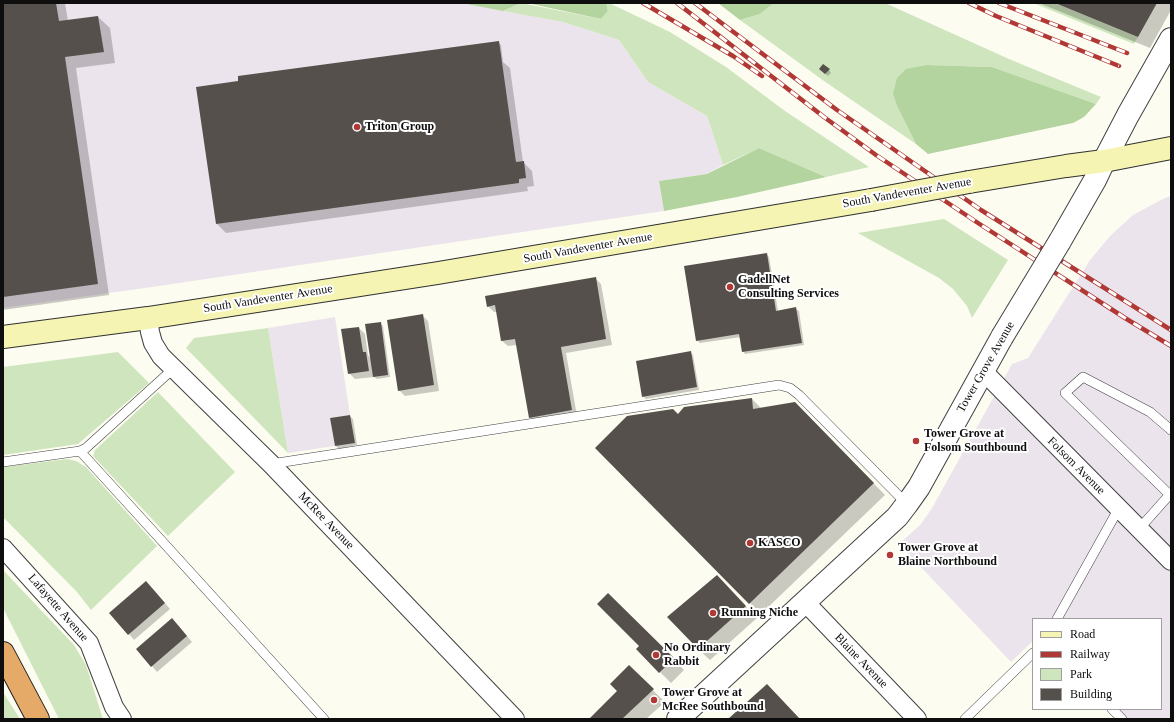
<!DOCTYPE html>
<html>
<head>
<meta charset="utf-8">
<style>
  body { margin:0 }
  #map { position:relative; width:1174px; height:722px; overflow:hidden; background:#fdfcf1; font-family:Georgia,serif }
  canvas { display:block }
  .frame { position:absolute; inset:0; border:4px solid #0e0e0e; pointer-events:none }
  .legend { position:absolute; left:1032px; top:618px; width:130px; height:92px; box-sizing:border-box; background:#fff; border:1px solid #9f9f9f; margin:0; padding:5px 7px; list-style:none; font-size:12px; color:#0e0e0e }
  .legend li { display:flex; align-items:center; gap:8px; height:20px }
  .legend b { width:20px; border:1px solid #9f9f9f }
</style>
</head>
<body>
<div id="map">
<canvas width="1174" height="722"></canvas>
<div class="frame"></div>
<ul class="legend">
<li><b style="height:5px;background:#f6f4b3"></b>Road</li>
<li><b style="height:5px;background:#b03835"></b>Railway</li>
<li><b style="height:11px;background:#cfe5be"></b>Park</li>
<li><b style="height:11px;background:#56504c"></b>Building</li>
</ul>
</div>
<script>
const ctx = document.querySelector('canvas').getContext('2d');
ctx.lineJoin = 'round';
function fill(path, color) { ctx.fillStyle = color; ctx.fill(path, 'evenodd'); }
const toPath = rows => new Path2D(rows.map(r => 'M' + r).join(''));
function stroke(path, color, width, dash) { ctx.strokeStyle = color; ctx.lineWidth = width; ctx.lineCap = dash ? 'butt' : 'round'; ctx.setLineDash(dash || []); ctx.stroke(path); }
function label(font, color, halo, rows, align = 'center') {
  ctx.font = font + ' Georgia,serif'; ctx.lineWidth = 4; ctx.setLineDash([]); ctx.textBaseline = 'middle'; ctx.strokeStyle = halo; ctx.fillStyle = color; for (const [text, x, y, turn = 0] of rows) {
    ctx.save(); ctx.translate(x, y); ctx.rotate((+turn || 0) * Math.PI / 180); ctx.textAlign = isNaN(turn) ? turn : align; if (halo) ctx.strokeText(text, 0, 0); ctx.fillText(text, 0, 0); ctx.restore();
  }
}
const industrial = toPath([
  [3,3,461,3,563,22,619,40,648,82,707,116,723,165,707,174,659,181,664,211,159,286,3,308],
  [1171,196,1171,719,1128,719,1118,709,1161,709,1161,619,1033,619,1033,641,1011,662,899,544,921,524,932,508,1012,364,1028,358,1090,260,1110,236,1133,215,1163,199],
  [335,317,350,415,330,418,335,446,288,453,268,328]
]);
const green = toPath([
  [521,3,601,19,608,11,606,3,609,3,670,32,726,67,785,111,869,167,826,177,759,148,723,165,707,116,648,82,619,40,563,22,503,11],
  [774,3,885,3,1009,59,1101,97,1096,104,992,67,927,65,898,108,916,144,824,81,740,20,760,14],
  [1033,3,1054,3,1138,37,1134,44],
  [944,219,1008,260,972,318,967,306,953,289,939,278,858,233],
  [268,328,288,453,186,348,194,338],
  [118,352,149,383,78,444,3,455,3,367],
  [158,392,235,472,168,536,93,456,95,450],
  [67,459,76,461,86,467,157,546,91,610,77,592,3,517,3,467],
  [3,570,74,645,86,665,103,719,59,719,3,608],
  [3,692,20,719,3,719]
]);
const forest = toPath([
  [461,3,521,3,503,11],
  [527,3,606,3,608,11,601,19],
  [718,3,774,3,760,14,740,20],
  [927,65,992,67,1096,104,1084,117,1073,123,928,154,916,144,898,108,893,94,897,78,906,69],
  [759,148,826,177,737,197,664,211,659,181,707,174]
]);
const shadow = toPath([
  [3,3,65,3,68,21,98,17,110,28,115,63,76,68,109,295,3,310],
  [1039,3,1171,3,1171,10,1150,48],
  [498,42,501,45,503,62,510,68,523,162,532,171,534,186,527,187,528,191,226,233,217,224],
  [829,70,831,73,828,76,823,72],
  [766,254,769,257,778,311,796,309,799,311,804,345,745,354,743,351,741,337,700,343,697,340],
  [595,278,601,284,612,345,566,353,577,416,536,423,530,417,517,345,508,346,502,341,497,312,494,312,488,306],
  [422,315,428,321,439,391,405,396,399,390],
  [380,323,383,326,390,377,377,379,374,377,355,379,349,373,359,328,365,334,368,355,371,359],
  [690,352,693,355,699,390,646,399,643,396],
  [752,399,762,409,795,403,885,495,761,614,596,448,678,415],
  [350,416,353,419,357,445,339,449,336,446,331,419],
  [717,577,757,618,710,660,698,649],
  [152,588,170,609,134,640,129,634],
  [608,594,684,670,671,683,637,649,641,646],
  [178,625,192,642,157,672,152,666],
  [629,667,665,702,646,719,590,719,619,691]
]);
const building = toPath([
  [3,3,56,3,59,21,98,16,104,52,65,57,98,284,3,297],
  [1055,3,1157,3,1138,37],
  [499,41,516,162,524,161,526,178,519,179,519,183,216,224,196,87,238,81,238,76],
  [823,64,830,69,825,74,819,69],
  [767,253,776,311,796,307,802,343,742,352,739,334,696,341,684,266],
  [596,277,606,339,561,347,572,410,529,418,515,339,501,341,495,305,487,307,485,296],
  [423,314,434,385,398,391,387,320],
  [381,322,388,375,373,377,365,324],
  [359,327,363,352,366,352,369,371,348,374,341,329],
  [691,351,697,387,642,397,636,361],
  [752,398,753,409,795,402,874,483,749,604,595,448,627,416,673,409,678,414,684,407],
  [350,415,355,443,335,446,330,418],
  [717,575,746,606,698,649,667,617],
  [146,581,165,603,128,635,109,613],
  [608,593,674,658,659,673,636,649,639,646,597,604],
  [172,618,187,636,151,667,136,649],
  [629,665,654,689,622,719,589,719,617,691,610,684],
  [767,684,800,719,728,719]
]);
const service = toPath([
  [80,451,324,719],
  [3,462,80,451,86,448,173,369],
  [271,464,779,385,790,388,799,395,907,504],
  [1170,495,1065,393,1083,377,1150,412,1171,430],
  [1139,529,1171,493],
  [1057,619,1119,508],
  [1112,709,1122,719],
  [965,719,1033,653]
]);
const minor = toPath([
  [148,318,150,332,153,343,161,356,271,464,515,719],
  [982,370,1171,561],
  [3,548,89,643,114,707,122,719],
  [805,602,917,719]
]);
const tertiary = toPath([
  [1060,241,1095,180,1104,161,1128,115,1171,39],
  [678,719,897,517,907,504,919,487,1002,337]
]);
const secondary = toPath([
  [969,182,1066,166,1104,161,1171,148],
  [3,337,148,318,438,273,871,200]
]);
const motorway = toPath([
  [3,653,38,719]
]);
const rail = toPath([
  [643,3,733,56,762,76],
  [677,3,824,117,876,155,978,223,1125,318,1171,346],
  [695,3,837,110,981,210,1171,330],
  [969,3,996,16,1119,66],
  [999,3,1127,53]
]);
const tertiaryBridge = toPath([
  [1002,337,1060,241]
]);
const secondaryBridge = toPath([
  [871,200,969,182]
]);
const markers = [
  [357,127,4,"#b03835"],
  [730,287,4,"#b03835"],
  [916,441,4,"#b03835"],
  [750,543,4,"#b03835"],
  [890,555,4,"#b03835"],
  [713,613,4,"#b03835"],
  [656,655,4,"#b03835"],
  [654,700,4,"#b03835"]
];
const poiNames = [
  ["Triton Group",365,127],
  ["GadellNet",738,280],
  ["Consulting Services",738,294],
  ["Tower Grove at",924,434],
  ["Folsom Southbound",924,448],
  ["KASCO",758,543],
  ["Tower Grove at",898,548],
  ["Blaine Northbound",898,562],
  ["Running Niche",721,613],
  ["No Ordinary",664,648],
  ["Rabbit",664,662],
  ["Tower Grove at",662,693],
  ["McRee Southbound",662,707]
];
const streetNames = [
  ["South Vandeventer Avenue",907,193,-10],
  ["South Vandeventer Avenue",588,248,-10],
  ["South Vandeventer Avenue",268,299,-9],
  ["Tower Grove Avenue",986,367,-60],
  ["Folsom Avenue",1076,466,45],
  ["McRee Avenue",326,521,46],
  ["Lafayette Avenue",58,608,49],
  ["Blaine Avenue",861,661,46]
];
fill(industrial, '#ece4ec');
fill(green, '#cfe5be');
fill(forest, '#b3d49f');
fill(shadow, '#0003');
fill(building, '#56504c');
stroke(service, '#414141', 10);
stroke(minor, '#414141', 20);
stroke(tertiary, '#414141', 24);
stroke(secondary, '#303030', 24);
stroke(motorway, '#1f1f1f', 24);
stroke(service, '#fff', 9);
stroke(minor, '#fff', 18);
stroke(tertiary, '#fff', 22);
stroke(secondary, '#f6f4b3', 22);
stroke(motorway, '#e5aa68', 22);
stroke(rail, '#b03835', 4.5);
stroke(rail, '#fff', 3, [9]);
stroke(tertiaryBridge, '#414141', 24, []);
stroke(secondaryBridge, '#303030', 24, []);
stroke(tertiaryBridge, '#fff', 22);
stroke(secondaryBridge, '#f6f4b3', 22);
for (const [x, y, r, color] of markers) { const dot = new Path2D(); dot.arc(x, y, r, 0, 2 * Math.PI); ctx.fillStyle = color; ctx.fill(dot); stroke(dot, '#fff', 1.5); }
label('bold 12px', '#0e0e0e', '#fff', poiNames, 'left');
label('12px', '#0e0e0e', '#fff', streetNames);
</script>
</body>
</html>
